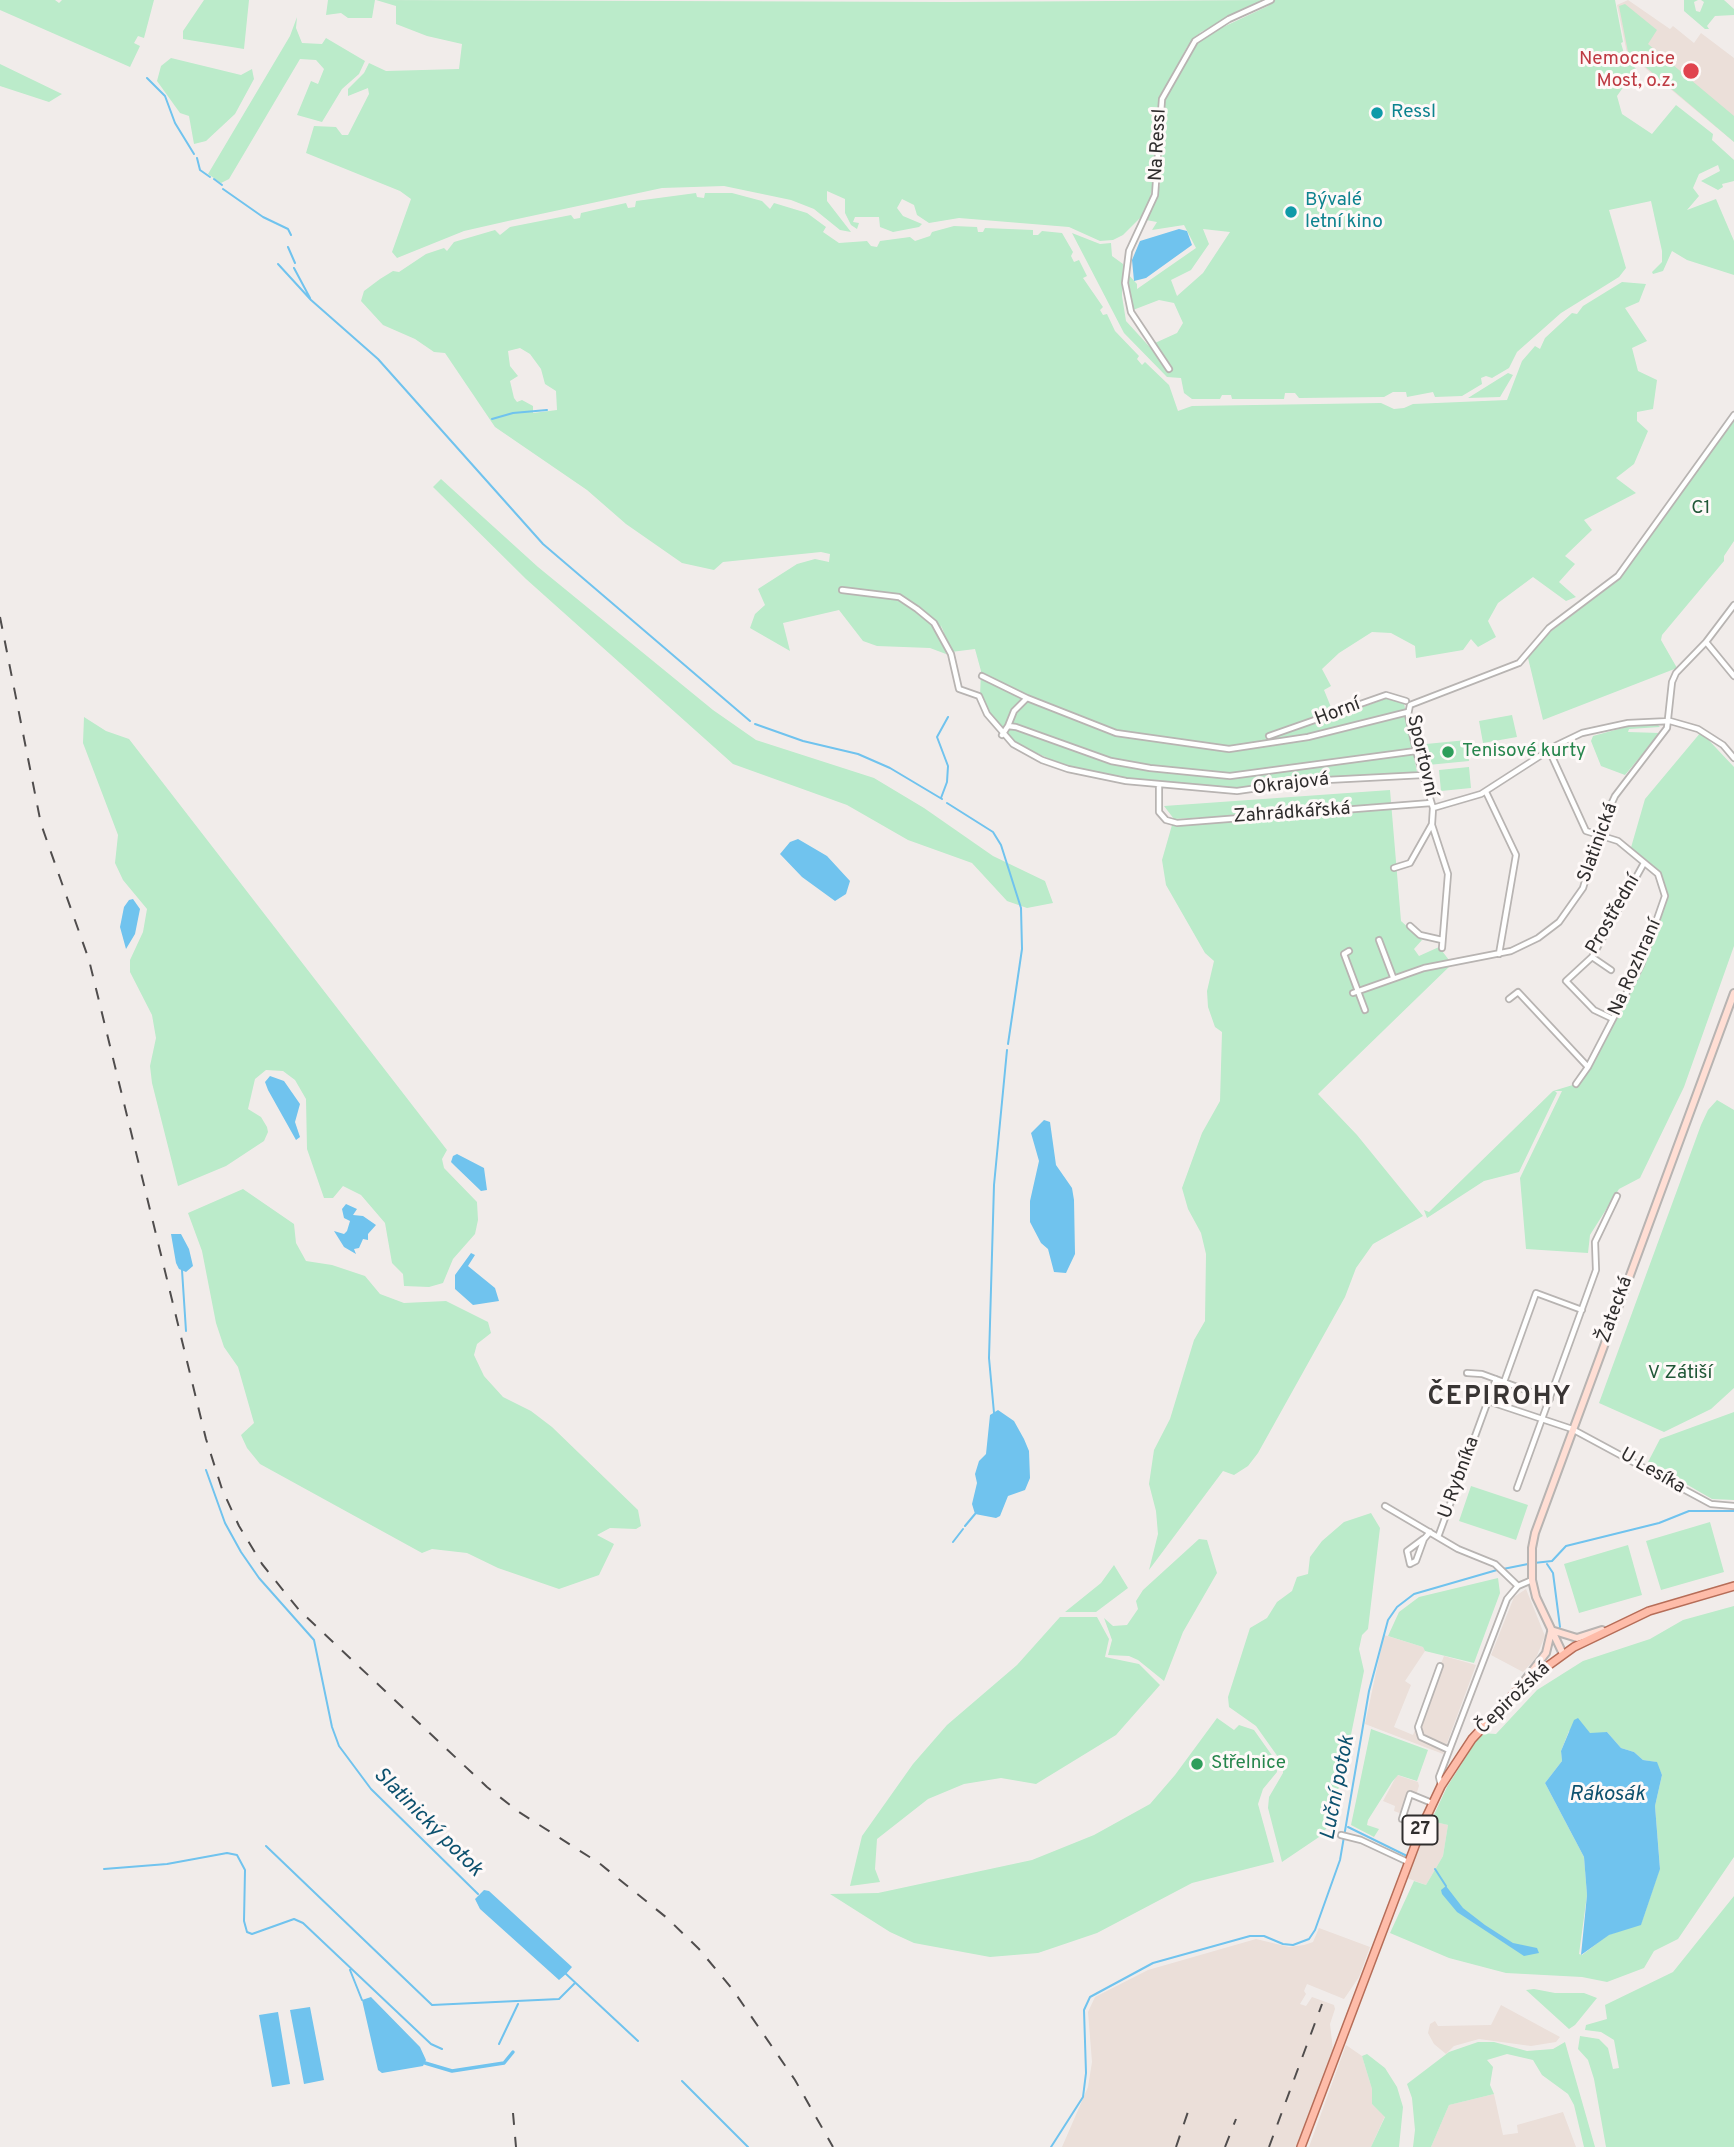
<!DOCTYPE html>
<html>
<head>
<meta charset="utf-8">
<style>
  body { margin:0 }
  canvas { display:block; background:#f1ecea }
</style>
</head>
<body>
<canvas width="1734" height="2147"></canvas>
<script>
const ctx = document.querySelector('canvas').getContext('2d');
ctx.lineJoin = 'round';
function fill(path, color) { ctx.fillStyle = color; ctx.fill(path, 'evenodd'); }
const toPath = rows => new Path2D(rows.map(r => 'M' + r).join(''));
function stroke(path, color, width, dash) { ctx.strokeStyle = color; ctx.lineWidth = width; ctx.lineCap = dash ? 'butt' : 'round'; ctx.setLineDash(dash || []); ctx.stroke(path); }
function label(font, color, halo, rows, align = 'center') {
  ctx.font = font + ' Overpass,sans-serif'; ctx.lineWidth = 6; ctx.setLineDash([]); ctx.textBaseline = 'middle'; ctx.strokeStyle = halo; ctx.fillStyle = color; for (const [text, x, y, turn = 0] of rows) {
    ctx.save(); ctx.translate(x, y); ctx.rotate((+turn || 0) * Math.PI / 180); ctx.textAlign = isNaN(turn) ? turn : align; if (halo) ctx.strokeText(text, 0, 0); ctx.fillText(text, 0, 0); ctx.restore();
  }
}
const built = toPath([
  [1628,0,1670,29,1673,26,1694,43,1701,33,1734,58,1734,142,1627,53,1617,5],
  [1526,1589,1545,1636,1536,1658,1523,1672,1491,1655,1514,1597],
  [1384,1635,1423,1647,1425,1651,1405,1681,1411,1685,1394,1727,1413,1735,1444,1656,1476,1665,1443,1754,1365,1724],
  [1397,1775,1418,1782,1419,1786,1416,1795,1412,1794,1405,1815,1394,1811,1395,1806,1383,1801],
  [1431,1821,1448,1825,1443,1856,1426,1885,1407,1878],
  [1319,1928,1370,1947,1359,1977,1344,1999,1307,1984,1304,1991,1306,1994,1300,2004,1306,2006,1312,1997,1334,2005,1335,2009,1330,2024,1333,2050,1296,2147,1062,2147,1088,2087,1092,2062,1088,2012,1095,1997,1148,1970,1256,1939,1289,1947,1304,1945,1313,1942],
  [1501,2005,1560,2037,1556,2042,1531,2046,1479,2039,1454,2046,1446,2054,1434,2044,1428,2033,1430,2024,1435,2021,1438,2026,1491,2025],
  [1346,2045,1362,2056,1372,2089,1372,2104,1385,2116,1371,2147,1309,2147],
  [1494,2094,1503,2135,1518,2133,1517,2125,1563,2112,1576,2147,1431,2147,1449,2105]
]);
const green = toPath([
  [0,0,55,0,59,3,62,0,154,0,144,38,138,36,134,43,140,46,130,67,0,10],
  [204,0,249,0,244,49,183,39,183,31],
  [328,0,375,0,372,18,348,18,341,13,326,15],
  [376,0,954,2,1270,0,1201,32,1187,47,1160,98,1155,175,1147,211,1123,235,1113,240,1100,241,1069,227,959,218,929,223,917,215,914,205,902,199,897,208,903,216,922,224,919,227,893,232,880,227,879,217,855,217,853,222,859,223,857,229,851,225,845,213,845,199,827,191,827,201,851,232,840,230,814,209,791,200,724,186,662,188,508,221,464,231,397,258,392,252,411,199,400,191,306,153,314,126,336,127,342,135,348,135,369,94,368,88,348,96,348,89,364,73,369,63,386,71,459,69,462,44,427,36,396,24,396,6],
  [1273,0,1615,0,1623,42,1621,43,1625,57,1636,69,1617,96,1622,114,1652,134,1676,105,1713,134,1712,140,1734,160,1734,181,1722,184,1723,187,1718,190,1701,181,1720,171,1718,165,1699,174,1693,188,1699,196,1687,210,1716,199,1734,241,1734,275,1687,260,1672,251,1663,271,1653,274,1652,272,1662,262,1662,251,1651,201,1609,210,1626,268,1619,277,1561,313,1517,352,1509,368,1492,378,1486,376,1481,378,1482,384,1462,396,1435,397,1433,392,1407,397,1406,392,1393,392,1384,397,1299,398,1295,393,1285,393,1284,399,1232,399,1231,395,1222,395,1220,399,1192,399,1184,393,1181,378,1167,377,1124,333,1072,233,1100,244,1111,243,1112,256,1123,264,1122,296,1126,321,1157,355,1161,355,1155,343,1177,333,1183,323,1174,303,1159,300,1133,310,1127,273,1137,284,1137,289,1196,248,1184,225,1152,230,1157,222,1146,220,1160,185,1164,100,1189,51,1204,36,1268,6],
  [1203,229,1230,232,1203,273,1177,296,1171,280,1191,270,1209,244],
  [1684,0,1698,0,1694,2,1696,11,1700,12,1704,2,1701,0,1724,0,1734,9,1734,15,1715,16,1707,26,1709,29,1705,29,1684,11],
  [1625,4,1657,30,1648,44,1734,116,1734,142,1628,52,1619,6],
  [297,17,296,28,302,43,322,44,326,38,365,61,359,74,342,89,322,122,297,115,311,81,318,84,324,69,316,60,300,59,229,179,221,183,208,174,290,36],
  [171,58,241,75,252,69,254,79,235,114,206,141,194,144,189,116,180,113,157,81,161,66],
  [0,64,62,94,49,102,0,86],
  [696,193,697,197,704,198,705,193,732,193,762,201,770,209,774,203,807,213,826,227,823,232,839,243,867,241,871,246,877,247,880,241,910,237,915,241,930,236,932,232,954,226,977,227,978,232,983,232,985,228,1033,230,1033,235,1038,235,1042,231,1062,233,1073,252,1071,256,1074,262,1079,260,1087,276,1083,278,1103,307,1100,310,1103,315,1107,314,1115,331,1139,356,1137,359,1142,365,1145,362,1169,385,1178,411,1192,406,1381,403,1394,409,1404,408,1413,404,1507,400,1522,361,1535,346,1540,349,1545,338,1572,313,1577,314,1583,306,1622,282,1646,284,1639,302,1625,308,1647,341,1632,348,1638,371,1657,380,1653,409,1637,412,1637,421,1648,431,1634,464,1616,478,1636,493,1584,520,1592,530,1565,556,1575,564,1559,582,1576,597,1566,601,1533,577,1498,603,1488,621,1496,637,1478,647,1471,639,1463,650,1416,658,1415,646,1391,633,1372,632,1339,653,1322,669,1331,686,1324,690,1335,717,1388,698,1404,703,1417,772,1295,779,1232,789,1125,778,1061,764,1019,745,1002,731,988,712,980,696,981,671,975,649,951,652,941,625,946,654,930,648,877,646,863,641,839,610,783,623,790,651,750,628,755,614,765,605,758,589,797,564,815,559,829,562,830,554,821,552,723,562,714,570,682,563,626,524,587,490,495,427,445,353,434,352,415,339,383,325,361,301,364,291,380,279,393,271,399,272,426,254,444,248,447,251,454,242,495,230,500,235,510,227,571,215,574,219,580,218,581,213,594,210,626,203,628,208,635,207,636,201],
  [520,348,530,354,541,369,545,384,556,391,557,410,533,413,533,406,522,400,517,402,514,398,510,381,518,376,510,366,508,351],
  [1508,373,1513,375,1500,397,1468,398],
  [1734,421,1734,541,1724,556,1724,561,1662,635,1661,640,1677,668,1543,720,1528,658,1545,636,1617,581],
  [441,479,538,567,713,710,756,740,874,778,924,808,993,856,1045,881,1053,903,1027,908,1007,901,972,863,908,840,847,805,733,764,526,579,433,487],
  [1512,715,1517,737,1483,743,1479,721],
  [84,717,106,731,129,739,447,1150,442,1159,444,1168,477,1202,478,1220,475,1234,453,1259,443,1283,429,1287,404,1286,403,1274,392,1263,385,1223,361,1195,343,1186,333,1198,324,1198,307,1149,306,1099,295,1080,283,1071,266,1070,255,1079,248,1109,261,1117,267,1127,268,1132,264,1141,226,1166,178,1186,152,1083,150,1066,156,1038,152,1015,130,972,130,960,143,932,147,909,123,880,115,863,118,835,83,743],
  [1658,725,1660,727,1629,729,1628,732,1660,733,1625,775,1601,766,1591,741,1593,736,1626,727],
  [1701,732,1734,767,1734,946,1684,1087,1640,1178,1619,1189,1590,1235,1588,1253,1526,1249,1520,1178,1562,1091,1555,1091,1557,1093,1519,1172,1484,1181,1427,1218,1424,1210,1429,1212,1553,1091,1576,1084,1588,1067,1641,965,1665,896,1664,885,1657,873,1630,851,1645,799],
  [1467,740,1469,761,1428,765,1426,744],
  [1469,767,1471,788,1441,791,1439,770],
  [1390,790,1401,921,1422,940,1414,949,1419,956,1439,947,1452,964,1318,1094,1357,1135,1423,1216,1373,1244,1356,1268,1345,1297,1258,1453,1248,1466,1234,1475,1223,1471,1149,1570,1158,1534,1156,1511,1149,1484,1154,1450,1170,1419,1194,1340,1205,1321,1206,1254,1201,1233,1188,1209,1182,1188,1202,1133,1220,1101,1222,1032,1215,1027,1208,1007,1207,991,1214,961,1205,953,1166,885,1162,860,1172,825,1224,821,1225,816,1174,819,1164,806],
  [1717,1100,1734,1110,1734,1388,1711,1409,1664,1432,1599,1403,1701,1125,1708,1110],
  [243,1189,294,1224,296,1243,306,1261,332,1265,365,1276,380,1294,404,1303,446,1301,488,1322,491,1333,477,1344,474,1355,484,1376,503,1397,531,1411,552,1427,638,1510,641,1526,636,1529,610,1528,597,1535,614,1544,599,1575,559,1589,498,1568,467,1553,432,1549,422,1553,260,1464,247,1448,241,1435,254,1423,238,1367,224,1347,216,1323,202,1251,188,1213],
  [1734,1412,1734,1500,1712,1499,1648,1462,1660,1439],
  [1471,1486,1528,1505,1516,1540,1459,1521],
  [1371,1513,1380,1528,1368,1629,1362,1635,1359,1649,1364,1671,1345,1764,1329,1824,1322,1835,1282,1862,1268,1808,1269,1797,1283,1773,1283,1764,1256,1726,1229,1707,1228,1697,1250,1628,1267,1618,1277,1602,1292,1591,1297,1577,1308,1574,1310,1557,1322,1541,1344,1522],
  [1710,1522,1724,1572,1661,1590,1646,1541],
  [1199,1539,1207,1540,1217,1573,1183,1632,1164,1681,1138,1660,1129,1656,1108,1655,1112,1640,1104,1618,1113,1626,1127,1625,1138,1609,1136,1601,1143,1590],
  [1628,1545,1642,1595,1579,1613,1564,1564],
  [1114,1565,1128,1588,1096,1612,1065,1612,1101,1583],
  [1498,1578,1500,1593,1474,1663,1425,1651,1423,1647,1388,1636,1399,1612,1419,1597],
  [1734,1606,1734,1857,1678,1939,1654,1951,1644,1968,1607,1982,1582,1977,1506,1973,1449,1958,1390,1933,1414,1881,1426,1885,1443,1856,1448,1825,1431,1821,1447,1787,1481,1733,1496,1734,1537,1690,1583,1661,1650,1639,1683,1620],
  [1569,1731,1595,1735,1607,1732,1621,1748,1634,1752,1643,1760,1656,1762,1662,1775,1655,1806,1660,1868,1641,1924,1608,1935,1582,1955,1579,1954,1587,1895,1584,1857,1545,1783,1562,1761,1561,1751],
  [1060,1617,1097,1617,1109,1639,1105,1657,1139,1664,1160,1685,1116,1735,1036,1784,1001,1778,964,1784,928,1799,877,1839,875,1869,880,1882,850,1886,862,1836,913,1764,947,1725,1017,1665],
  [1217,1718,1234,1730,1239,1725,1254,1730,1276,1761,1277,1772,1263,1789,1258,1804,1274,1862,1192,1883,1097,1933,1038,1953,990,1957,914,1943,890,1932,830,1894,878,1893,1032,1860,1094,1835,1150,1804,1175,1775],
  [1371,1729,1428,1750,1417,1781,1398,1775,1392,1782,1368,1820,1367,1825,1379,1829,1374,1837,1351,1825],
  [1734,1896,1734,2147,1606,2147,1594,2079,1588,2060,1578,2049,1580,2036,1599,2039,1608,2048,1613,2069,1619,2068,1614,2040,1601,2032,1585,2030,1586,2025,1607,2019,1605,2005,1673,1972],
  [1534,1989,1555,1993,1584,1993,1597,1998,1575,2025,1569,2029,1526,1990],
  [1478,2042,1494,2042,1527,2051,1553,2049,1565,2042,1595,2147,1584,2147,1574,2105,1568,2094,1542,2075,1533,2060,1507,2054,1487,2060,1493,2067,1490,2085,1494,2094,1449,2105,1431,2147,1413,2147,1415,2130,1412,2098,1407,2084,1449,2052],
  [1367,2054,1385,2068,1397,2087,1403,2107,1399,2147,1371,2147,1385,2117,1372,2104,1372,2089,1362,2056]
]);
const water = toPath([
  [1179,229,1187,231,1192,245,1146,278,1134,281,1132,260,1140,241],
  [798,839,827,856,850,881,846,894,835,901,802,877,780,854,790,842],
  [133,899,140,909,135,934,126,949,120,927,124,907,129,900],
  [270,1076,284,1081,300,1104,295,1122,300,1137,296,1140,268,1090,265,1082],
  [1044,1120,1050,1122,1056,1165,1072,1188,1074,1200,1075,1254,1066,1273,1054,1272,1048,1249,1041,1243,1030,1222,1030,1201,1039,1161,1031,1133],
  [457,1154,484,1168,487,1190,481,1191,455,1166,451,1162,453,1156],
  [346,1204,357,1209,353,1215,363,1216,376,1225,368,1234,368,1240,363,1239,359,1248,354,1249,356,1254,344,1247,334,1231,344,1234,347,1231,350,1221,344,1218,342,1209],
  [171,1234,181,1234,189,1249,193,1266,186,1272,179,1269,176,1263],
  [471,1253,475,1255,468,1266,495,1288,499,1301,473,1305,455,1289,455,1275],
  [998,1410,1014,1421,1024,1439,1029,1451,1030,1478,1025,1490,1008,1496,1000,1516,996,1518,975,1514,972,1504,977,1483,975,1474,979,1461,986,1454,990,1415],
  [1578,1718,1590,1733,1607,1732,1621,1748,1634,1752,1643,1760,1657,1762,1662,1775,1655,1806,1660,1869,1641,1925,1609,1935,1581,1955,1587,1895,1584,1857,1545,1783,1562,1761,1561,1751,1574,1720],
  [1446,1886,1463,1908,1485,1925,1513,1943,1537,1948,1539,1953,1524,1956,1457,1912,1442,1894,1441,1890],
  [484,1890,489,1891,572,1967,566,1974,559,1980,480,1909,475,1899],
  [371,1997,420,2047,426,2060,423,2066,382,2073,378,2070,362,2000],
  [310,2007,324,2080,304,2084,290,2010],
  [278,2012,290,2084,272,2087,259,2015]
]);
const stream = toPath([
  [147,78,165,96,175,123,194,154],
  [197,158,200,170,210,177],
  [214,179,222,185],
  [223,189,263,217,288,229,291,235],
  [288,247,295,263],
  [278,264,311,300,378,359,543,544,750,721],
  [294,268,310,298],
  [492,419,513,413,547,410],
  [755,724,803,741,858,754,890,768,942,799],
  [941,798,947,782,948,766,937,737,948,717],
  [947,803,993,832,1001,845,1021,908,1022,949,1008,1044],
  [182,1270,186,1331],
  [994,1413,989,1358,994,1185,1007,1050],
  [206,1470,225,1523,241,1552,259,1578,314,1640,332,1727,339,1746,371,1789,478,1894],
  [965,1526,975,1514],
  [953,1542,963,1529],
  [1534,1563,1552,1561,1566,1546,1659,1523,1689,1511,1734,1511],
  [1547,1564,1553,1573,1560,1627],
  [1503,1569,1528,1564],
  [1348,1827,1407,1856],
  [266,1846,432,2005,559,1999,575,1983],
  [104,1869,167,1864,227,1853,237,1855,245,1870,244,1921,247,1932,252,1934,294,1919,303,1923,431,2044,442,2049],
  [1435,1869,1446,1886],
  [350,1970,362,2000],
  [565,1973,638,2041],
  [499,2044,518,2004],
  [682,2081,748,2147],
  [1051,2147,1083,2097,1086,2073,1084,2010,1090,1997,1153,1963,1250,1936,1264,1936,1283,1944,1293,1945,1309,1939,1315,1930,1340,1860,1369,1691,1388,1620,1397,1607,1414,1594,1497,1570]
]);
const canal = toPath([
  [425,2063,452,2071,504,2063,513,2052]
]);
const street = toPath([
  [1169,369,1131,312,1125,283,1129,251,1155,195,1162,99,1195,41,1229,19,1271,0],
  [842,590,899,597,917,609,934,623,951,654,959,689,979,696,987,714,1013,744,1042,760,1068,769,1126,781,1237,791,1307,781,1423,775],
  [1706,642,1734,676],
  [982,676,1027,698],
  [1008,726,1014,711,1027,698,1116,733,1229,749,1308,737,1408,712],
  [1002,735,1008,726,1016,727,1111,761,1150,768,1230,776,1416,751],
  [1269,736,1386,695,1406,701],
  [1549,750,1586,831,1618,841,1658,874,1665,896,1641,965,1588,1067,1576,1084],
  [1159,784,1159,812,1166,820,1177,823,1431,803],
  [1486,792,1516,855,1499,954],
  [1433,808,1481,794,1557,745,1582,733,1628,723,1670,721,1698,729,1723,745,1734,758],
  [1432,825,1448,874,1442,948],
  [1394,868,1410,863,1432,824,1433,808,1416,751,1408,715,1410,705,1519,663,1549,628,1618,576,1734,415],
  [1410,926,1420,935,1442,940],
  [1379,940,1393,977],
  [1349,951,1344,954,1365,1010],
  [1592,957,1611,970],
  [1353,993,1424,968,1511,951,1538,938,1559,922,1583,888,1602,824,1615,796,1667,728,1672,682,1676,673,1706,642,1734,605],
  [1509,999,1518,992,1588,1067],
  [1613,1019,1594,1010,1566,981,1592,957,1644,863],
  [1467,1373,1482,1374,1550,1399],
  [1504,1382,1536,1293,1582,1310],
  [1488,1401,1572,1429,1711,1504,1734,1506],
  [1517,1488,1596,1270,1595,1242,1617,1196],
  [1385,1506,1458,1549,1495,1564,1518,1586],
  [1438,1537,1496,1379],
  [1410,1564,1416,1561,1424,1539,1430,1532],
  [1410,1564,1407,1551,1423,1539],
  [1440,1666,1418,1727,1421,1737,1449,1750],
  [1441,1786,1439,1777,1507,1599,1518,1586,1532,1580],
  [1402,1819,1410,1794,1432,1803],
  [1341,1835,1361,1840,1408,1862]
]);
const secondary = toPath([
  [1551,1630,1577,1638,1602,1630],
  [1563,1654,1536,1597,1532,1580,1532,1548,1535,1533,1734,993],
  [1525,1680,1546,1653,1551,1632]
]);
const primary = toPath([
  [1301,2147,1424,1822,1441,1786,1472,1739,1523,1684,1574,1647,1649,1611,1734,1586]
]);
const rail = toPath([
  [0,617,41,824,89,960,206,1439,222,1489,239,1526,262,1564,299,1610,487,1787,519,1812,599,1863,667,1918,699,1949,733,1990,795,2080,833,2147],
  [513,2113,516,2147],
  [1176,2147,1191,2103],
  [1225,2147,1236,2119],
  [1269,2147,1322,2004]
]);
const markers = [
  [1691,71,9,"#e0444e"],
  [1377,113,7,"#0f9aa8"],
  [1291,212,7,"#0f9aa8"],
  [1448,752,7,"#2e9e5b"],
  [1197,1764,7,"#2e9e5b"]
];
const shields = [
  [1420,1830,35]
];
const shieldNames = [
  ["27",1420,1830]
];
const healthNames = [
  ["Nemocnice",1675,60],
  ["Most, o.z.",1675,82]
];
const cultureNames = [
  ["Ressl",1391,113],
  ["Bývalé",1305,201],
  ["letní kino",1305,223]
];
const streetNames = [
  ["Na Ressl",1159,145,-87],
  ["Horní",1338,713,-21],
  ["Sportovní",1421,756,77],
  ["Okrajová",1291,785,-7],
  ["Zahrádkářská",1292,814,-4],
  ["Slatinická",1599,843,-70],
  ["Prostřední",1614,915,-60],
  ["Na Rozhraní",1636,968,-66],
  ["Žatecká",1616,1310,-70],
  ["U Lesíka",1652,1472,30],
  ["U Rybníka",1460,1478,-70],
  ["Čepirožská",1514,1699,-44]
];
const parkNames = [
  ["C1",1701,509],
  ["V Zátiší",1680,1374]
];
const leisureNames = [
  ["Tenisové kurty",1462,752],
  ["Střelnice",1211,1764]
];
const waterNames = [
  ["Luční potok",1339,1788,-79],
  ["Rákosák",1607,1796],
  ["Slatinický potok",427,1823,45]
];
const districtNames = [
  ["ČEPIROHY",1500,1399]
];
fill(built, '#ebdfd9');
fill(green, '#bbebca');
fill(water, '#70c3ee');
stroke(stream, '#70c3ee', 2);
stroke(canal, '#70c3ee', 3.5);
stroke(street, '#b8b4b2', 8);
stroke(secondary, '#b8b4b2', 10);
stroke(primary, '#b66d58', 10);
stroke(street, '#fff', 4.5);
stroke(secondary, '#ffded4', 6);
stroke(primary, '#febca9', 7);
stroke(rail, '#504d4d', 2, [12, 12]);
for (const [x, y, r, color] of markers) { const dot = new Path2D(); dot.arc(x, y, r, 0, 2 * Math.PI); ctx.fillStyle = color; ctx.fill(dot); stroke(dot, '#fef9f8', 2.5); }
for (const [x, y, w] of shields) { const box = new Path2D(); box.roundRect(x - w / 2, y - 14.5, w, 29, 5); ctx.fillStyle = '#fef9f8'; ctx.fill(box); stroke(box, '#2f2d2d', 2); }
label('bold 18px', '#2f2d2d', null, shieldNames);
label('19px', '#be3a42', '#fef9f8', healthNames, 'right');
label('19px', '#0d838f', '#fef9f8', cultureNames, 'left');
label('19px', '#2f2d2d', '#fef9f8', streetNames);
label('19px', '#205737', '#fef9f8', parkNames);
label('19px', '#27864d', '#fef9f8', leisureNames, 'left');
label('italic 21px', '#0d516e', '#fef9f8', waterNames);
ctx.letterSpacing = '2px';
label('bold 26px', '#393534', '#fef9f8', districtNames);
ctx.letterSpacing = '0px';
</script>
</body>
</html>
